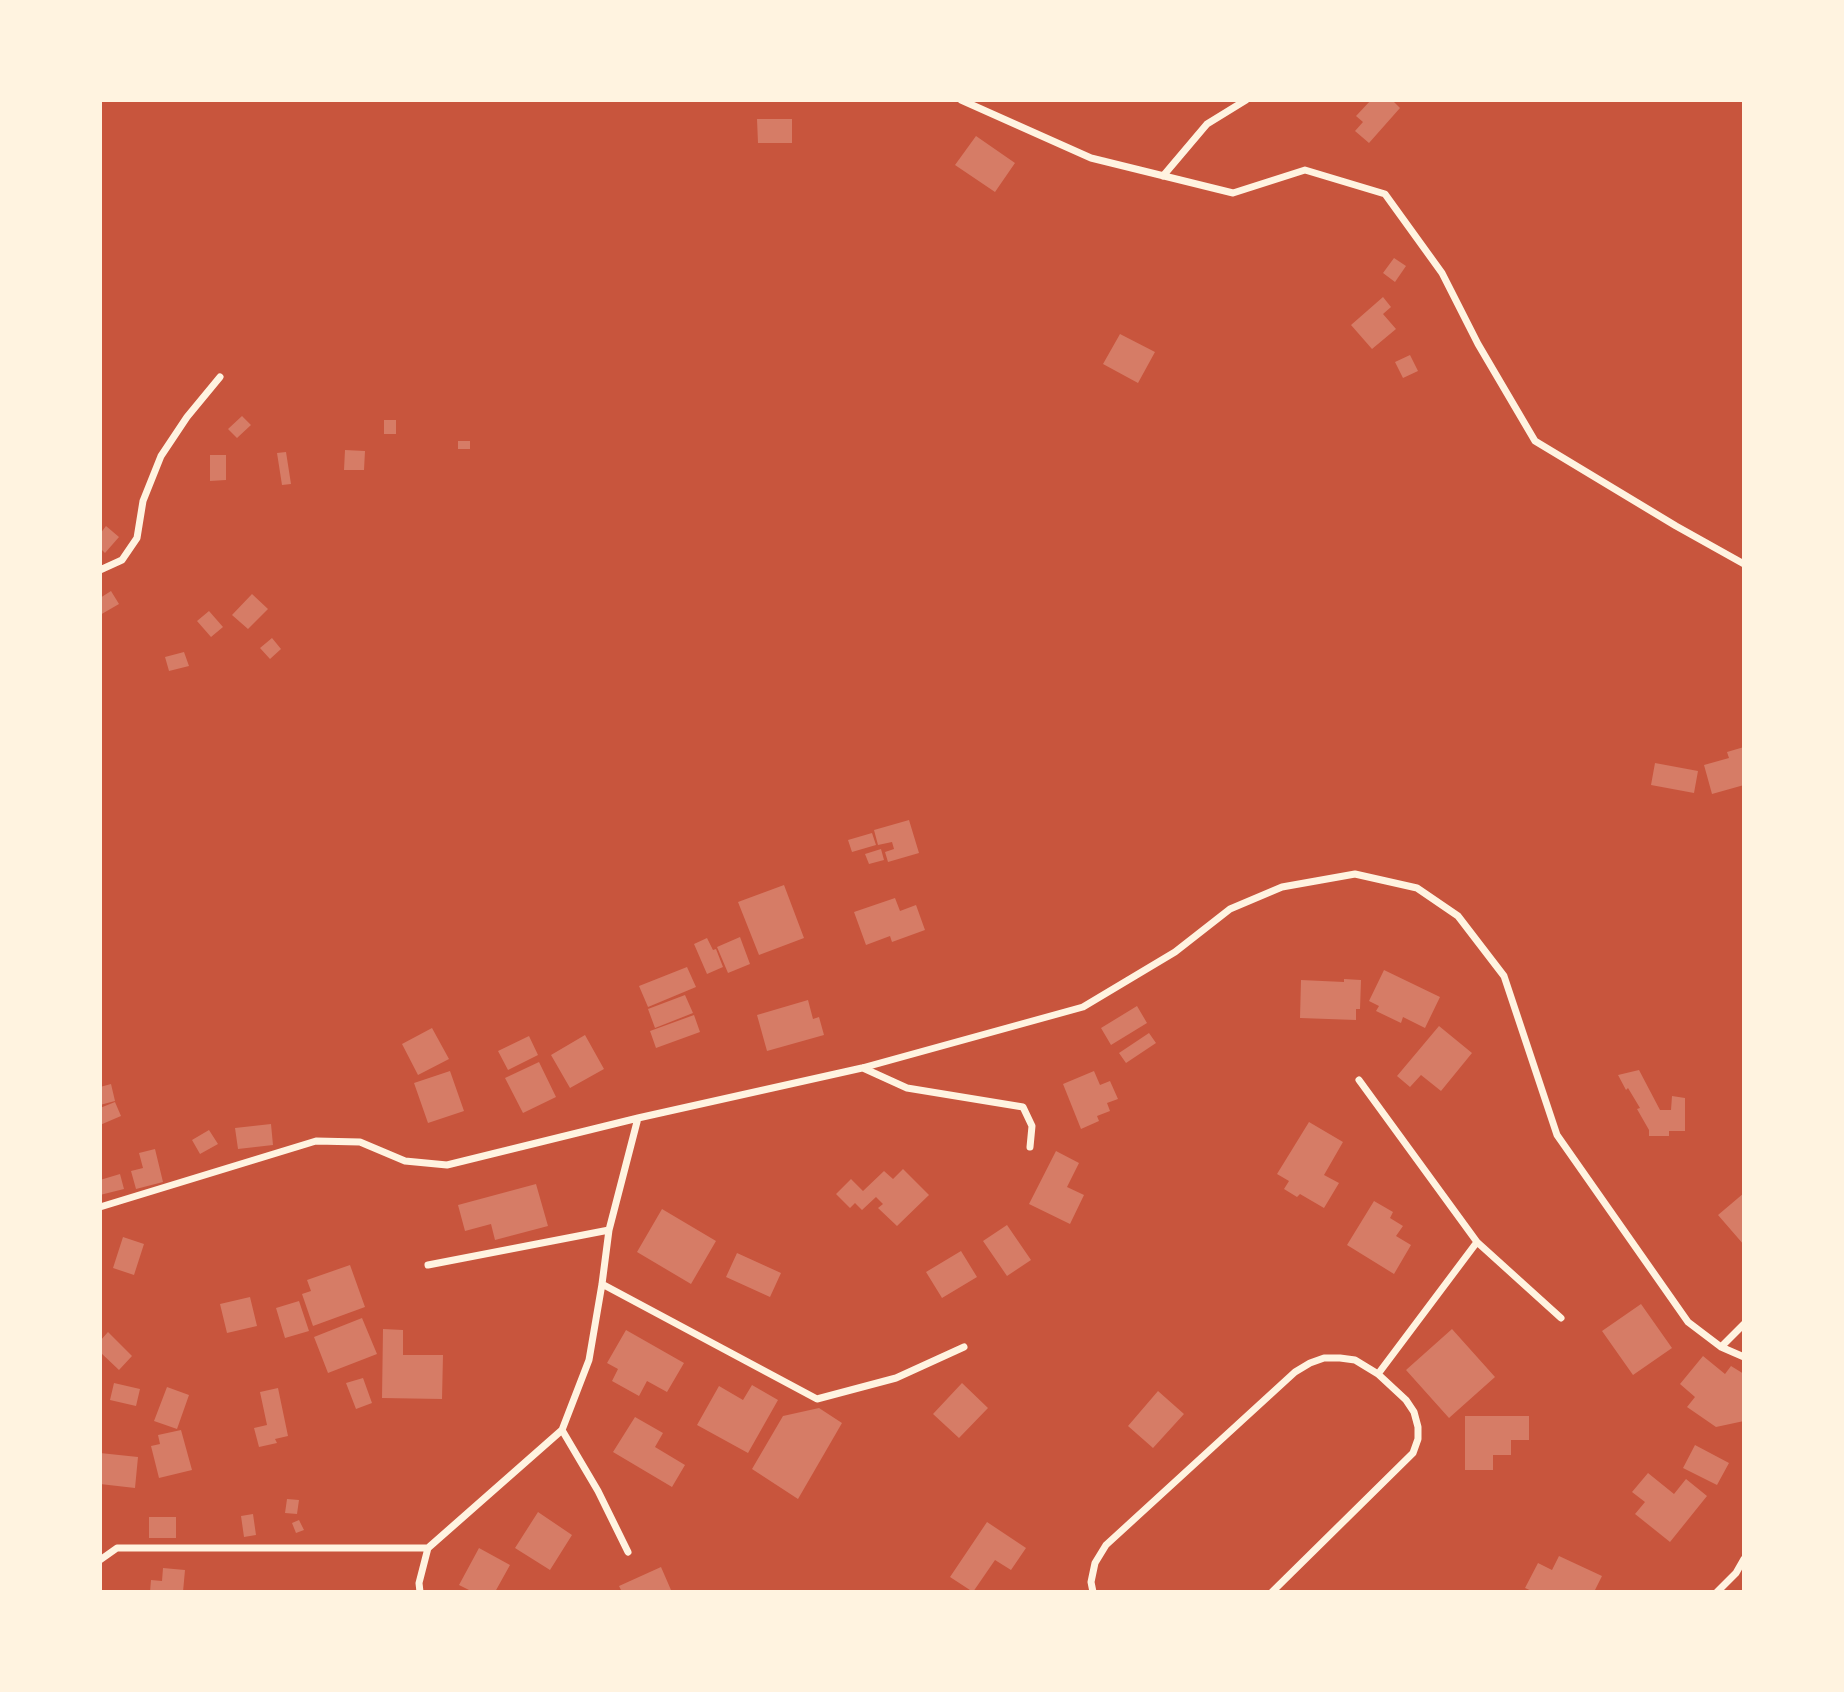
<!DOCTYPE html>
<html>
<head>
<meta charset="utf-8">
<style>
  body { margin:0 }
  #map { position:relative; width:1844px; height:1692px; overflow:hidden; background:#c8553d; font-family:Rubik,sans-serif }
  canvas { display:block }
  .frame { position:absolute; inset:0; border:102px solid #fff3e0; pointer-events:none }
</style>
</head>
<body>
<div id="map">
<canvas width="1844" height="1692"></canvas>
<div class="frame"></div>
</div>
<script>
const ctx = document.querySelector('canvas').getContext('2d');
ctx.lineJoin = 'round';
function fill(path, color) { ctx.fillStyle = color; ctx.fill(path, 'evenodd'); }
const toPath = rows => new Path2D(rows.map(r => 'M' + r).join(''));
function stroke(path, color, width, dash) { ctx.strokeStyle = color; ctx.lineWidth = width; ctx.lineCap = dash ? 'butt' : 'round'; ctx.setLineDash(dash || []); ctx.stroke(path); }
const building = toPath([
  [1371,100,1392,100,1400,108,1369,143,1355,131,1363,122,1356,116],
  [757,119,792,119,792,143,758,143],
  [976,136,1015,163,995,192,955,165],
  [1394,258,1406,266,1395,282,1383,273],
  [1383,297,1391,307,1383,314,1396,329,1372,349,1351,325],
  [1120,334,1155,352,1138,383,1103,364],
  [1410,355,1418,371,1403,378,1395,362],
  [242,416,251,425,237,438,228,429],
  [384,420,396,420,396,434,384,434],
  [458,441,470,441,470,449,458,449],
  [345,450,365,451,364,470,344,470],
  [286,452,291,484,282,485,277,453],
  [210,455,226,455,226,480,210,481],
  [106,526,119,537,105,553,100,548,100,534],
  [111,591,119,604,100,615,100,598],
  [252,594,268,609,248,629,232,615],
  [209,611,223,627,211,637,197,621],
  [272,638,281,649,270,659,260,648],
  [184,652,189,666,169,671,165,657],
  [1744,747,1744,785,1712,794,1704,765,1729,758,1727,752],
  [1655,763,1698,771,1694,793,1651,785],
  [909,820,919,853,888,862,885,852,894,849,892,842,878,845,874,830],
  [872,833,876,845,852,852,848,840],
  [881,849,884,860,869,864,865,854],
  [784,885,804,938,759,955,738,902],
  [895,898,900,911,916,905,925,930,892,942,890,936,866,945,854,912],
  [740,937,750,964,728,973,717,947],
  [707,938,713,950,716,949,723,967,707,974,694,944],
  [687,967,696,987,648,1007,639,986],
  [1384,970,1440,997,1425,1028,1403,1017,1401,1023,1376,1011,1379,1006,1369,1001],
  [1344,979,1361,980,1360,1009,1356,1009,1356,1020,1300,1018,1301,980,1344,982],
  [685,995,693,1013,655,1028,648,1009],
  [808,1000,813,1019,819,1017,824,1035,767,1051,757,1015],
  [1137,1006,1147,1023,1111,1045,1101,1028],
  [694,1015,700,1032,656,1048,650,1031],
  [1439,1026,1472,1053,1441,1091,1421,1075,1410,1087,1397,1076],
  [432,1028,449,1059,418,1075,402,1044],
  [1149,1033,1156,1043,1126,1063,1119,1053],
  [585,1035,604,1069,570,1088,551,1055],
  [529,1036,538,1055,508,1070,498,1051],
  [539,1062,556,1097,523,1113,505,1078],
  [1639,1070,1660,1110,1671,1110,1672,1096,1685,1098,1685,1131,1669,1131,1669,1136,1649,1136,1649,1130,1637,1109,1640,1108,1628,1088,1626,1090,1618,1075],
  [450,1071,464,1111,428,1123,414,1083],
  [1094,1071,1100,1085,1110,1081,1118,1099,1107,1103,1110,1111,1097,1116,1099,1121,1081,1129,1063,1084],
  [111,1084,115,1101,100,1105,100,1087],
  [115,1102,121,1116,100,1125,100,1108],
  [1309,1122,1343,1142,1324,1175,1339,1183,1324,1208,1300,1194,1297,1197,1284,1189,1289,1181,1277,1174],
  [271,1124,273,1145,238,1149,235,1128],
  [209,1130,218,1144,200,1154,192,1140],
  [155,1149,163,1182,136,1189,131,1171,143,1168,139,1153],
  [1056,1151,1079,1163,1067,1187,1084,1195,1070,1224,1029,1204],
  [903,1169,929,1195,897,1226,878,1208,883,1204,876,1197,862,1210,855,1203,850,1208,836,1194,851,1179,863,1191,884,1171,893,1179],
  [120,1174,124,1189,100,1195,100,1180],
  [536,1184,548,1226,495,1240,491,1224,465,1231,458,1205],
  [1744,1193,1744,1245,1718,1215],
  [1374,1201,1393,1212,1390,1218,1403,1226,1396,1236,1411,1245,1394,1274,1347,1245],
  [662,1209,716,1241,691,1284,637,1252],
  [1007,1225,1031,1260,1007,1276,983,1241],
  [123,1237,144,1244,134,1275,113,1268],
  [961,1251,977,1277,942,1298,926,1272],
  [737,1253,781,1273,770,1297,726,1277],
  [350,1265,365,1307,313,1326,302,1294,311,1291,307,1280],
  [250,1297,257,1326,227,1333,220,1304],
  [299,1301,309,1331,285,1338,276,1308],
  [1641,1304,1672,1348,1633,1375,1602,1331],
  [362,1318,377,1354,328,1373,314,1337],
  [383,1329,403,1330,403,1355,443,1355,442,1399,382,1398],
  [1452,1329,1495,1377,1449,1418,1406,1370],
  [626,1330,684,1363,667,1392,647,1381,639,1396,612,1381,618,1369,607,1363],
  [108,1332,132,1356,119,1370,100,1352,100,1341],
  [1703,1356,1725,1374,1731,1366,1744,1374,1744,1421,1716,1427,1687,1407,1695,1397,1680,1384],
  [363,1378,372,1403,356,1409,346,1383],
  [114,1383,140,1389,136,1406,110,1400],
  [962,1383,988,1408,959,1438,933,1414],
  [752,1385,778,1400,748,1453,697,1425,719,1386,743,1400],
  [167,1387,189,1395,177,1429,154,1421],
  [278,1388,288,1436,275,1439,277,1443,259,1447,254,1428,267,1425,260,1392],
  [1158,1391,1184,1414,1153,1448,1128,1426],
  [819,1408,842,1423,798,1499,752,1469,783,1416],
  [1465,1416,1529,1416,1529,1440,1511,1440,1511,1455,1493,1455,1493,1470,1465,1470],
  [635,1417,663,1433,655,1447,685,1465,672,1487,613,1452],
  [181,1430,192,1470,159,1478,151,1446,160,1444,158,1435],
  [1695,1445,1729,1463,1717,1485,1683,1468],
  [100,1453,138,1457,135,1488,100,1484],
  [1648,1473,1674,1494,1686,1479,1707,1496,1670,1542,1635,1514,1645,1502,1632,1492],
  [287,1499,299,1500,297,1514,285,1513],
  [538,1512,572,1535,550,1570,515,1548],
  [253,1514,256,1535,244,1537,241,1516],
  [149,1517,176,1517,176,1538,149,1538],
  [299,1520,304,1530,296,1533,292,1523],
  [987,1522,1026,1548,1011,1570,995,1560,973,1592,950,1577],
  [479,1548,510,1565,495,1592,473,1592,459,1585],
  [1559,1556,1602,1576,1594,1592,1534,1592,1525,1588,1538,1563,1552,1570],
  [661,1567,671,1590,666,1592,622,1592,619,1586],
  [163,1568,185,1570,183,1592,150,1592,151,1580,162,1581]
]);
const minor = toPath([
  [961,100,1091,158,1233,193,1305,170,1385,194,1442,273,1478,344,1535,441,1676,526,1744,564],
  [1163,176,1207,124,1246,100],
  [100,570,122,560,137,538,143,501,161,456,187,417,220,377],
  [863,1068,907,1088,1023,1107,1032,1126,1030,1147],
  [1359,1080,1477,1242,1561,1318],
  [100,1207,316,1141,360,1142,405,1161,447,1165,638,1118,862,1068,1083,1007,1175,952,1230,909,1282,887,1355,874,1417,888,1458,916,1504,976,1557,1135,1688,1322,1721,1347],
  [428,1265,609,1230],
  [602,1284,817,1399,896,1378,964,1347],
  [1744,1324,1721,1347,1744,1357],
  [1378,1374,1477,1242],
  [562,1430,598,1491,628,1552],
  [100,1560,117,1548,428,1548,562,1430,589,1360,602,1284,609,1230,638,1118],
  [420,1592,419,1583,428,1548],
  [1093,1592,1091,1582,1095,1563,1106,1545,1295,1372,1310,1363,1324,1358,1340,1358,1355,1360,1378,1374,1406,1400,1414,1412,1418,1427,1418,1439,1413,1453,1272,1592],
  [1717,1592,1736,1573,1744,1559]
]);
fill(building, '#d67c66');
stroke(minor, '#fff3e0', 7);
</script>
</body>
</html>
